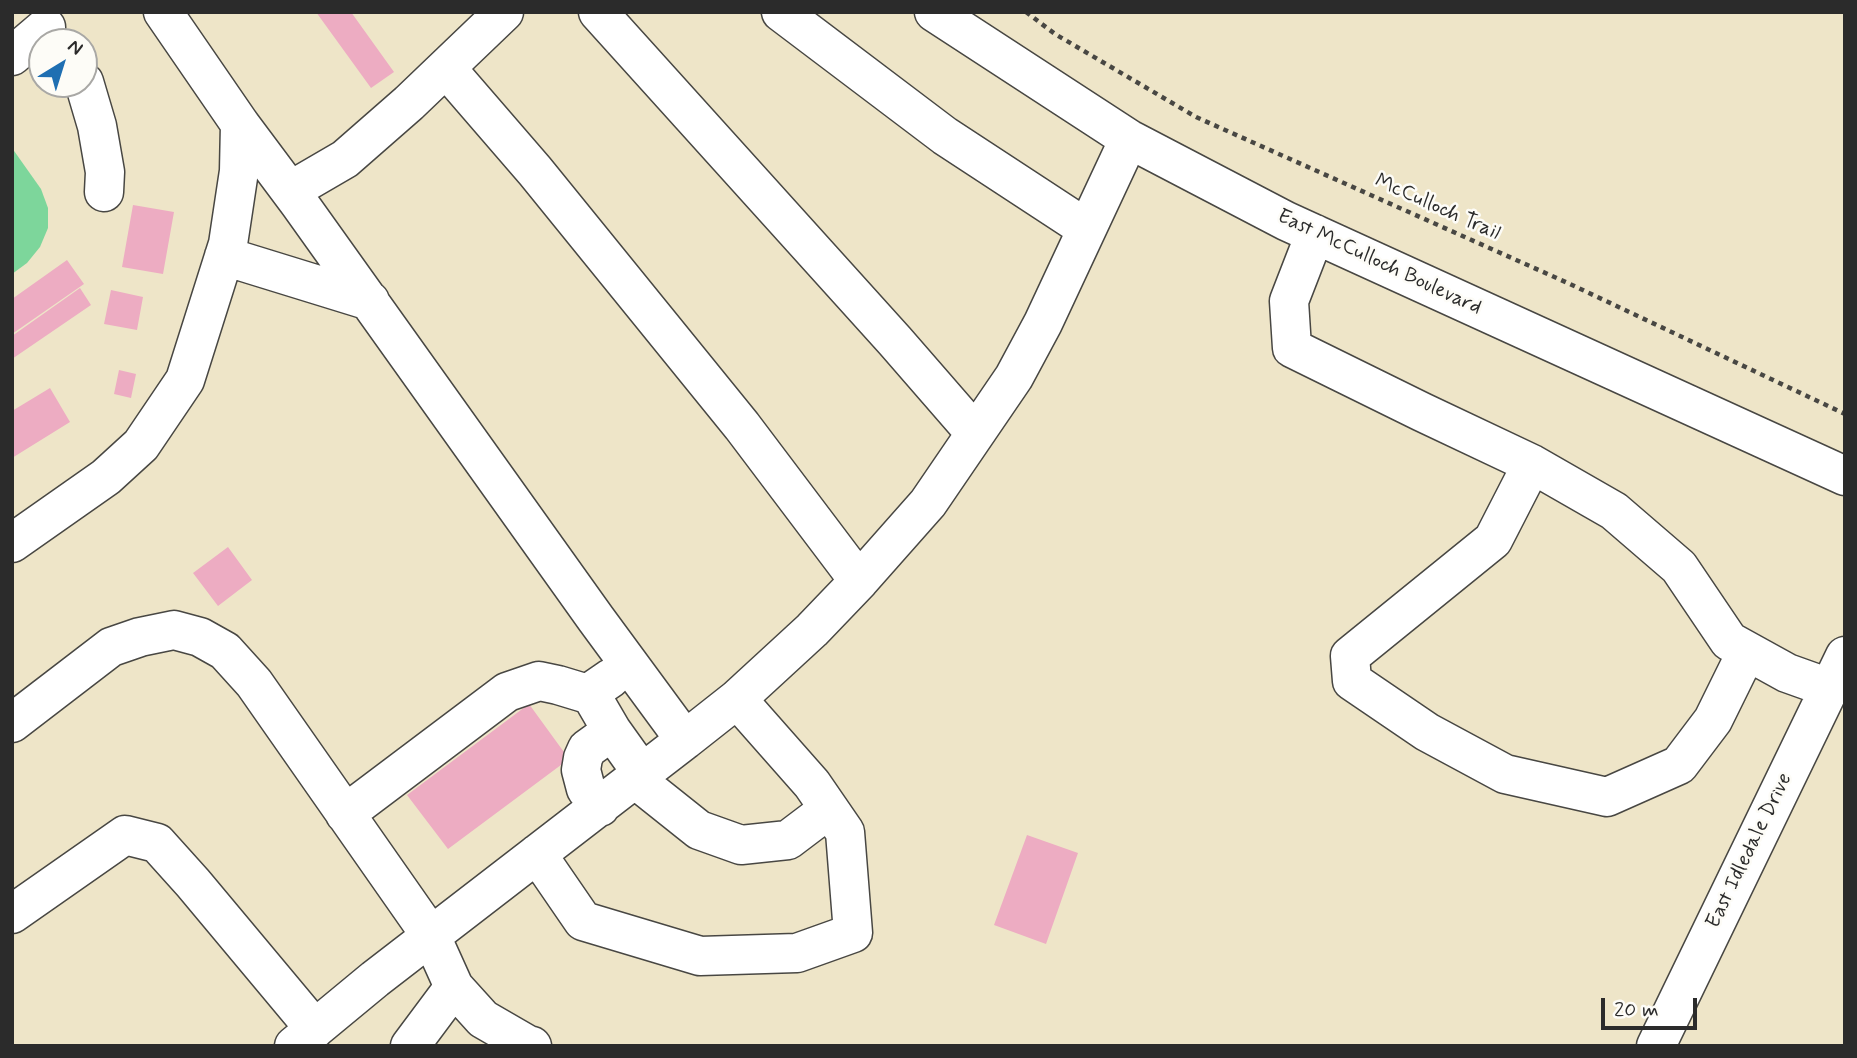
<!DOCTYPE html>
<html>
<head>
<meta charset="utf-8">
<style>
  body { margin:0 }
  #map { position:relative; width:1857px; height:1058px; overflow:hidden; background:#eee5c8; font-family:Mynerve,sans-serif }
  canvas { display:block }
  .frame { position:absolute; inset:0; border:14px solid #2b2b2b; pointer-events:none }
  .north { position:absolute; left:28px; top:28px; width:70px; height:70px; box-sizing:border-box; background:#fdfcf7; border:2px solid #a9a8a5; border-radius:50%; rotate:38deg; font-size:19px; font-weight:700; line-height:28px; text-align:center; color:#2b2b2b }
  .north::after { content:''; display:block; margin:auto; width:24px; height:32px; background:#1f6fb2; clip-path:polygon(50% 0,100% 100%,50% 72%,0 100%) }
  .scale { position:absolute; left:1601px; top:998px; width:96px; height:32px; box-sizing:border-box; border:4px solid #2b2b2b; border-top:0; padding-left:9px; font-size:21px; line-height:24px; white-space:nowrap; color:#2b2b2b; -webkit-text-stroke:5px #fdfcf7; paint-order:stroke }
</style>
</head>
<body>
<div id="map">
<canvas width="1857" height="1058"></canvas>
<div class="frame"></div>
<div class="north">N</div>
<div class="scale">20 m</div>
</div>
<script>
const ctx = document.querySelector('canvas').getContext('2d');
ctx.lineJoin = 'round';
function fill(path, color) { ctx.fillStyle = color; ctx.fill(path, 'evenodd'); }
const toPath = rows => new Path2D(rows.map(r => 'M' + r).join(''));
function stroke(path, color, width, dash) { ctx.strokeStyle = color; ctx.lineWidth = width; ctx.lineCap = dash ? 'butt' : 'round'; ctx.setLineDash(dash || []); ctx.stroke(path); }
function label(font, color, halo, rows, align = 'center') {
  ctx.font = font + ' Mynerve,sans-serif'; ctx.lineWidth = 5; ctx.setLineDash([]); ctx.textBaseline = 'middle'; ctx.strokeStyle = halo; ctx.fillStyle = color; for (const [text, x, y, turn = 0] of rows) {
    ctx.save(); ctx.translate(x, y); ctx.rotate((+turn || 0) * Math.PI / 180); ctx.textAlign = isNaN(turn) ? turn : align; if (halo) ctx.strokeText(text, 0, 0); ctx.fillText(text, 0, 0); ctx.restore();
  }
}
const green = toPath([
  [12,148,41,189,48,208,48,228,40,247,27,263,12,274]
]);
const building = toPath([
  [316,12,351,12,394,72,371,88],
  [133,205,174,212,163,274,122,267],
  [67,260,84,284,12,334,12,299],
  [80,288,91,305,12,359,12,336],
  [111,290,143,297,137,330,104,324],
  [119,370,136,374,131,398,114,394],
  [50,388,70,422,12,458,12,411],
  [228,547,252,580,218,606,193,573],
  [529,704,569,759,448,849,407,795],
  [1027,835,1078,853,1046,944,994,925]
]);
const path = toPath([
  [1026,12,1055,34,1196,117,1570,284,1845,414]
]);
const minor = toPath([
  [163,12,240,124,299,203,596,619,685,740,737,699,812,630,859,581,928,503,1014,377,1043,323,1129,139],
  [598,12,895,341,975,433],
  [781,12,945,136,1087,229],
  [934,12,1129,139,1286,221,1845,476],
  [12,56,46,27],
  [446,68,535,171,742,426,859,581],
  [84,82,97,126,105,172,104,192],
  [290,191,345,159,409,103,504,12],
  [1315,234,1289,301,1292,348,1422,412,1532,464,1614,511,1679,567,1729,641,1787,673,1829,688],
  [224,256,370,301],
  [1532,464,1493,540,1350,656,1352,681,1427,732,1505,774,1607,797,1679,765,1713,720,1747,651],
  [12,543,106,477,141,445,185,380,228,244,239,171,240,124],
  [611,678,595,689,591,695,612,731,642,773],
  [12,723,111,647,140,637,174,630,200,637,225,651,254,683,431,936,454,987,483,1019,528,1045,532,1046],
  [635,779,699,830,741,845,788,840,829,809],
  [600,807,586,789,581,770,583,758,587,749,612,731],
  [345,814,507,692,539,681,558,685,591,695],
  [537,854,583,921,700,956,797,953,853,933,845,832,812,784,737,699],
  [12,914,125,835,157,843,193,883,315,1029],
  [294,1046,375,979,685,740],
  [410,1046,454,987],
  [1656,1046,1845,656]
]);
const streetNames = [
  ["McCulloch Trail",1437,208,24],
  ["East McCulloch Boulevard",1379,263,25],
  ["East Idledale Drive",1750,851,-64]
];
fill(green, '#7dd69b');
fill(building, '#edacc2');
stroke(minor, '#484743', 41);
stroke(path, '#484743', 4.5, [5, 5]);
stroke(minor, '#fff', 38);
label('21px', '#2b2b2b', '#fdfcf7', streetNames);
</script>
</body>
</html>
